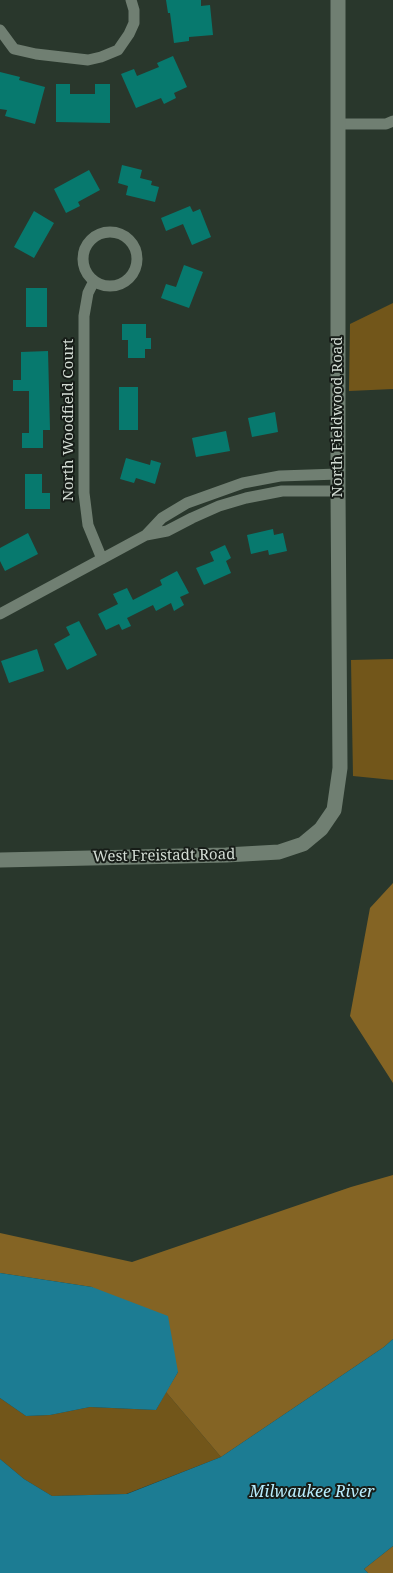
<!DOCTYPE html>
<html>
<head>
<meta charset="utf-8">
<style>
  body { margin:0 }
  canvas { display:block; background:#29372c }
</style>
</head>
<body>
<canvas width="393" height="1573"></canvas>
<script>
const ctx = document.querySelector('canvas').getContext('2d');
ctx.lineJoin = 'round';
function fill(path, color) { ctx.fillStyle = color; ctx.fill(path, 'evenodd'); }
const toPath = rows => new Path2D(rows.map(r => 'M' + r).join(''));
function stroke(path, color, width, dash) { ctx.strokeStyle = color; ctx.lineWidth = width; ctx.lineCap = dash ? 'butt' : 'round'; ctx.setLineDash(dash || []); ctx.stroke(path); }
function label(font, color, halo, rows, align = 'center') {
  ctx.font = font + ' "Noto Serif",serif'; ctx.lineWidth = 4; ctx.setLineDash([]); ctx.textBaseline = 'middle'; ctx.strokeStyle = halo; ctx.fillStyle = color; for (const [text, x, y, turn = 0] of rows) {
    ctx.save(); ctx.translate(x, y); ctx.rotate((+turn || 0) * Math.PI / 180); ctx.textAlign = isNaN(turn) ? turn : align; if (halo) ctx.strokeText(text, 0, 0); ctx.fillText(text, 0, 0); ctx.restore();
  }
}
const green = toPath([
  [393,303,393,389,349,391,350,324],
  [393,659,393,780,353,776,351,660],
  [166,1392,221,1457,126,1494,52,1496,24,1479,0,1459,0,1398,26,1416,50,1415,90,1407,156,1410]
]);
const forest = toPath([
  [393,883,393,1083,350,1016,370,908],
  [393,1175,393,1339,384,1347,221,1457,166,1392,178,1372,92,1287,0,1273,0,1233,132,1262,351,1187],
  [393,1546,393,1573,368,1573,364,1569]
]);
const water = toPath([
  [0,1273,92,1287,168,1316,178,1372,156,1410,90,1407,50,1415,26,1416,0,1398],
  [393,1339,393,1546,364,1569,368,1573,0,1573,0,1459,24,1479,52,1496,127,1494,221,1457,384,1347]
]);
const building = toPath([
  [166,0,201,0,201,6,210,5,213,35,189,37,189,41,174,43,170,13,168,13],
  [173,56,187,87,174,93,176,98,164,104,161,98,136,108,121,74,134,69,137,76,159,67,157,63],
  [0,72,20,77,19,80,45,87,35,124,5,116,7,110,0,109],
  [56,84,70,84,70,94,95,94,95,84,110,84,110,123,56,122],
  [122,165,142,170,140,178,152,181,151,185,159,187,155,202,126,195,128,186,118,183],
  [89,170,100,190,78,202,80,206,66,213,54,189],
  [190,206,193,212,200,209,211,237,192,245,183,224,166,231,161,218],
  [34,211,54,223,34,258,14,247],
  [184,265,203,272,189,308,161,298,166,284,176,287],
  [26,288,47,288,47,327,26,327],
  [122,324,146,324,146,338,151,338,151,349,145,349,145,358,128,358,128,340,122,340],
  [48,351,50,430,43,430,43,448,22,448,22,433,29,433,29,391,13,391,13,380,21,380,21,352],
  [119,387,138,387,138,430,119,430],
  [275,412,278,432,252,437,248,418],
  [226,431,230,451,196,457,192,438],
  [126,458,150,465,151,460,161,463,155,484,136,478,134,483,120,479],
  [25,474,42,474,42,493,50,493,50,509,25,509],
  [273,529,274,535,283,533,287,551,269,555,268,550,251,554,247,535],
  [28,533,38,554,5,571,0,561,0,548],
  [225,545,231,558,226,561,231,573,204,585,196,568,214,561,210,552],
  [177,571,189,593,180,597,184,605,174,611,171,603,156,611,153,605,127,618,131,626,122,630,119,624,106,630,98,614,118,604,113,594,127,588,133,600,162,585,160,580],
  [79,621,97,655,67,670,54,644,70,635,66,627],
  [37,649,44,671,9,683,1,661]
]);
const street = toPath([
  [0,30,14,49,36,54,88,60,101,57,118,50,129,34,134,23,134,10,131,0],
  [338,124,386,124,393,121],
  '83 259a27 27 0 1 1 54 0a27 27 0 1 1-54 0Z',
  [94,281,88,293,84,316,84,493,88,525,102,559],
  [146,535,162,518,187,503,243,483,280,476,338,474],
  [0,614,146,535,167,531,192,518,219,506,246,498,282,491,338,491]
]);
const secondary = toPath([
  [0,860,226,855,279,852,303,844,321,829,334,810,340,768,338,491,338,0]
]);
const streetNames = [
  ["North Fieldwood Road",338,417,-90],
  ["North Woodfield Court",69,420,-90],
  ["West Freistadt Road",164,856,-1]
];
const waterNames = [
  ["Milwaukee River",312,1492]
];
fill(green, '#72561a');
fill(forest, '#846424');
fill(water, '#1c7c93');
fill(building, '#07796e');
stroke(street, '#707f72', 11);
stroke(secondary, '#707f72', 15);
label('15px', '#d3dcd4', '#171d18', streetNames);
label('italic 16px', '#baeefe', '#171d18', waterNames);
</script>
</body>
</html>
